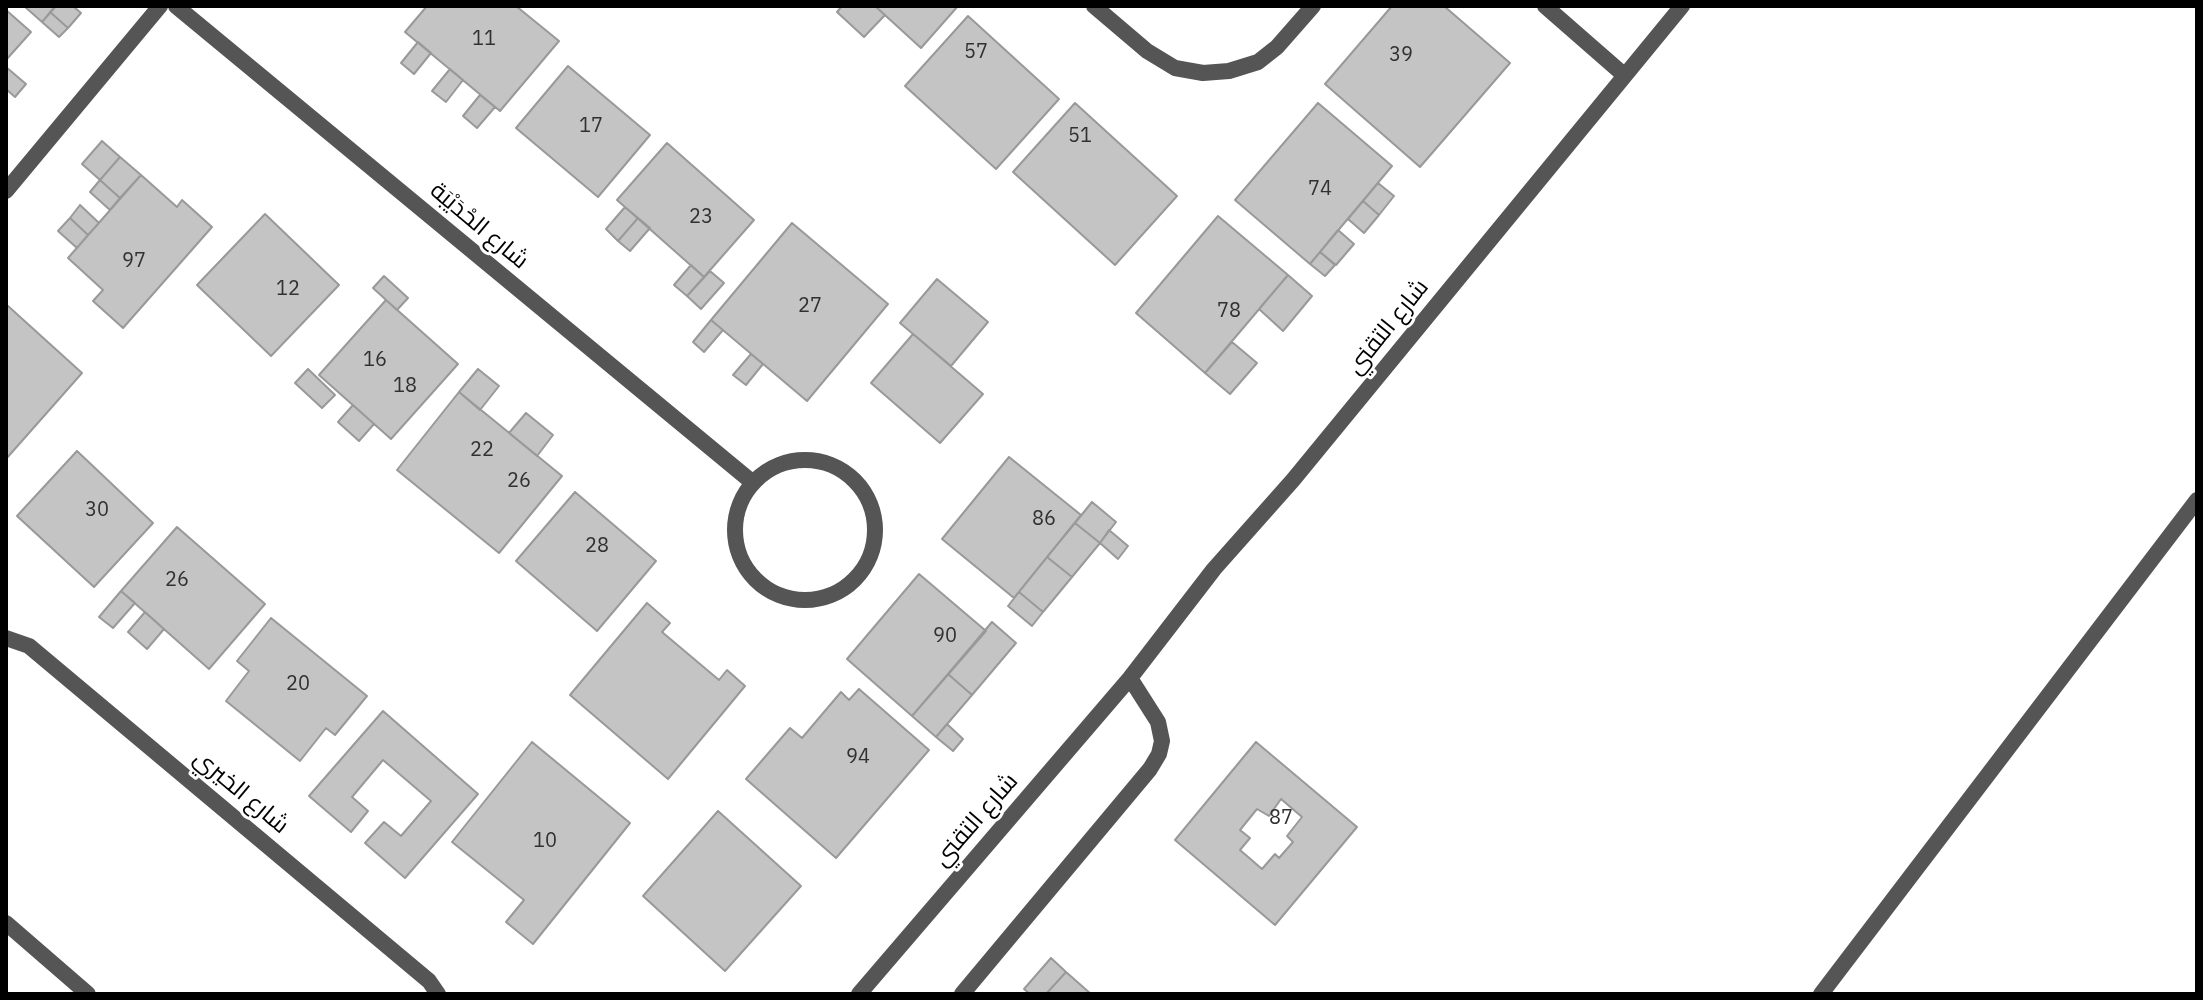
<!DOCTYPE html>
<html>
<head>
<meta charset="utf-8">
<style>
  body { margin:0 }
  #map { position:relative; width:2203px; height:1000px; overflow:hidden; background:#fff; font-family:"IBM Plex Sans",sans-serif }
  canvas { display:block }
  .frame { position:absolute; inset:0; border:8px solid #000; pointer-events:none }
</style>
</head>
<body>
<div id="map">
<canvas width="2203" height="1000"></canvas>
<div class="frame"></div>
</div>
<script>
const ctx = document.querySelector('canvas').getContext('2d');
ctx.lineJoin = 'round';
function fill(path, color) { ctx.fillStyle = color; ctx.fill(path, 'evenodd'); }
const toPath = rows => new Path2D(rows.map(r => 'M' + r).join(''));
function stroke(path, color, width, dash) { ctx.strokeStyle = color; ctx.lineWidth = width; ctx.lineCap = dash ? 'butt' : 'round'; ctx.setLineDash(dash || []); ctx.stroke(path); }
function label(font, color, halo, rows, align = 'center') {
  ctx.font = font + ' "IBM Plex Sans",Cairo,sans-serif'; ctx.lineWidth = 6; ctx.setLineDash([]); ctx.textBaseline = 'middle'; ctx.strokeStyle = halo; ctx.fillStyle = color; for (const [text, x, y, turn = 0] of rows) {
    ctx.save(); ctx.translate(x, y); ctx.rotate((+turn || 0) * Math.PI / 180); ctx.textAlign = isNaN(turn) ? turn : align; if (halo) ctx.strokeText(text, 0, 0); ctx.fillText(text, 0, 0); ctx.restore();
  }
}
const building = toPath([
  [24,6,56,6,42,22,24,6],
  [56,6,73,6,81,13,68,28,50,12,56,6],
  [427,6,516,6,559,41,500,111,405,32,427,6],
  [842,6,875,6,885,15,864,37,837,12,842,6],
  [875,6,958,6,921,48,875,6],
  [1392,6,1444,6,1510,63,1420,167,1325,84,1392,6],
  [6,10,31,32,6,60,6,10],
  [50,12,68,28,59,37,42,22,50,12],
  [968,16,1059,99,996,169,905,86,968,16],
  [418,42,431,53,414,74,401,63,418,42],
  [568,66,650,135,598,197,516,128,568,66],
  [6,67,26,84,15,97,6,89,6,67],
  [450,69,463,80,446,102,432,91,450,69],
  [480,95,495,107,477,128,463,116,480,95],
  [1075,103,1177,196,1115,265,1013,172,1075,103],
  [1318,103,1392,166,1310,264,1235,200,1318,103],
  [102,141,120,157,100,180,82,164,102,141],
  [667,143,754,220,704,277,617,200,667,143],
  [120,157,141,175,120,198,100,180,120,157],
  [141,175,177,207,182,200,212,227,123,328,93,301,103,290,68,258,141,175],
  [100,180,120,198,110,210,90,192,100,180],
  [1378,183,1394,196,1379,215,1363,201,1378,183],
  [1363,201,1379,215,1364,233,1348,219,1363,201],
  [80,205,99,223,88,235,70,218,80,205],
  [625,207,638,218,618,241,606,229,625,207],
  [265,214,339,285,271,356,197,285,265,214],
  [1218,216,1288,275,1205,373,1136,313,1218,216],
  [70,218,88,235,77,248,58,231,70,218],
  [638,218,650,228,630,251,618,241,638,218],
  [792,223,888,304,807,401,711,320,792,223],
  [1338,230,1354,244,1336,265,1320,252,1338,230],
  [1320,252,1335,265,1325,276,1310,264,1320,252],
  [691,265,704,277,687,296,674,285,691,265],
  [710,271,724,283,701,309,687,296,710,271],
  [1288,275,1312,296,1283,331,1259,309,1288,275],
  [384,276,408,298,397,310,373,288,384,276],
  [937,279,988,322,951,366,900,323,937,279],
  [386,300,458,364,391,439,319,375,386,300],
  [8,306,82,373,6,459,6,308,8,306],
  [711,320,723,330,704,352,693,342,711,320],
  [913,334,983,394,940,443,871,383,913,334],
  [1232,342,1257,363,1230,394,1205,373,1232,342],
  [751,354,763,364,746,385,733,375,751,354],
  [308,369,335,395,322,408,295,383,308,369],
  [478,369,499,386,480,410,459,392,478,369],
  [459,392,562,476,499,553,397,470,459,392],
  [353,405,374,424,359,441,338,422,353,405],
  [526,413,553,435,537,456,509,433,526,413],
  [77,451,153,523,94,587,17,516,77,451],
  [1009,457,1081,515,1014,598,942,539,1009,457],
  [575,492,656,561,597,631,516,561,575,492],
  [1092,502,1116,522,1100,543,1075,523,1092,502],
  [1075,523,1100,543,1072,577,1047,557,1075,523],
  [177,527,265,604,209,669,121,591,177,527],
  [1109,530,1128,546,1118,559,1100,543,1109,530],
  [1047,557,1072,577,1043,612,1019,592,1047,557],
  [919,574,986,631,912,716,847,659,919,574],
  [121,591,135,603,113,628,99,617,121,591],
  [1019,592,1043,612,1032,626,1008,606,1019,592],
  [647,603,670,623,662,632,719,680,727,670,745,686,668,779,570,695,647,603],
  [145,612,164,629,147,649,128,632,145,612],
  [271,618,367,696,335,735,326,728,300,761,226,701,249,671,237,661,271,618],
  [992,622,1016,643,972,695,948,674,992,622],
  [948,674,972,695,936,737,912,716,948,674],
  [859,689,929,750,836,858,746,779,790,728,802,738,841,692,849,700,859,689],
  [383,711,478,794,405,878,365,843,384,822,401,836,431,801,383,760,352,797,368,811,351,832,309,796,383,711],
  [947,724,963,739,953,751,936,737,947,724],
  [532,742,630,823,533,944,506,922,524,900,452,842,532,742],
  [1256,742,1357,827,1275,925,1175,840,1256,742],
  [1281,799,1302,817,1287,836,1293,842,1279,858,1275,854,1262,869,1240,850,1250,838,1240,830,1257,809,1269,816,1281,799],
  [718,811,801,886,725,971,643,896,718,811],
  [1051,958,1066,972,1046,994,1030,994,1024,989,1051,958],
  [1066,972,1091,994,1046,994,1066,972]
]);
const street = toPath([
  [176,6,752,482],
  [1094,6,1147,51,1175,68,1203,73,1229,71,1258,62,1277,47,1313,6],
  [1545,6,1624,75],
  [6,191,160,6],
  '735 530a70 70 0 1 1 140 0a70 70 0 1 1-140 0Z',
  [6,638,29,646,429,981,438,994],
  [6,923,88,994],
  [859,994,1130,678,1214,569,1293,480,1682,6],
  [962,994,1150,769,1159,754,1162,741,1158,722,1130,678],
  [1821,994,2197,500]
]);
const numberNames = [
  ["11",484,39],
  ["57",976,52],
  ["39",1401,55],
  ["17",591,126],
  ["51",1080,136],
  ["74",1320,189],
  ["23",701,217],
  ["97",134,261],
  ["12",288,289],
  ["27",810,306],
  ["78",1229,311],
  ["16",375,360],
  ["18",405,386],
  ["22",482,450],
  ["26",519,481],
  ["30",97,510],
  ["86",1044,519],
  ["28",597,546],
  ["26",177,580],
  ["90",945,636],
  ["20",298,684],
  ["94",858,757],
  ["87",1281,818],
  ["10",545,841]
];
const streetNames = [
  ["شارع الحْدَيْبَة",479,226,40],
  ["شارع التقني",1388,327,-51],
  ["شارع الخيري",241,792,40],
  ["شارع التقني",976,820,-49]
];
fill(building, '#c4c4c4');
stroke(building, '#999', 2);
stroke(street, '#555', 16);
label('20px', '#313131', null, numberNames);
label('24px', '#000', '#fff', streetNames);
</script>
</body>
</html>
